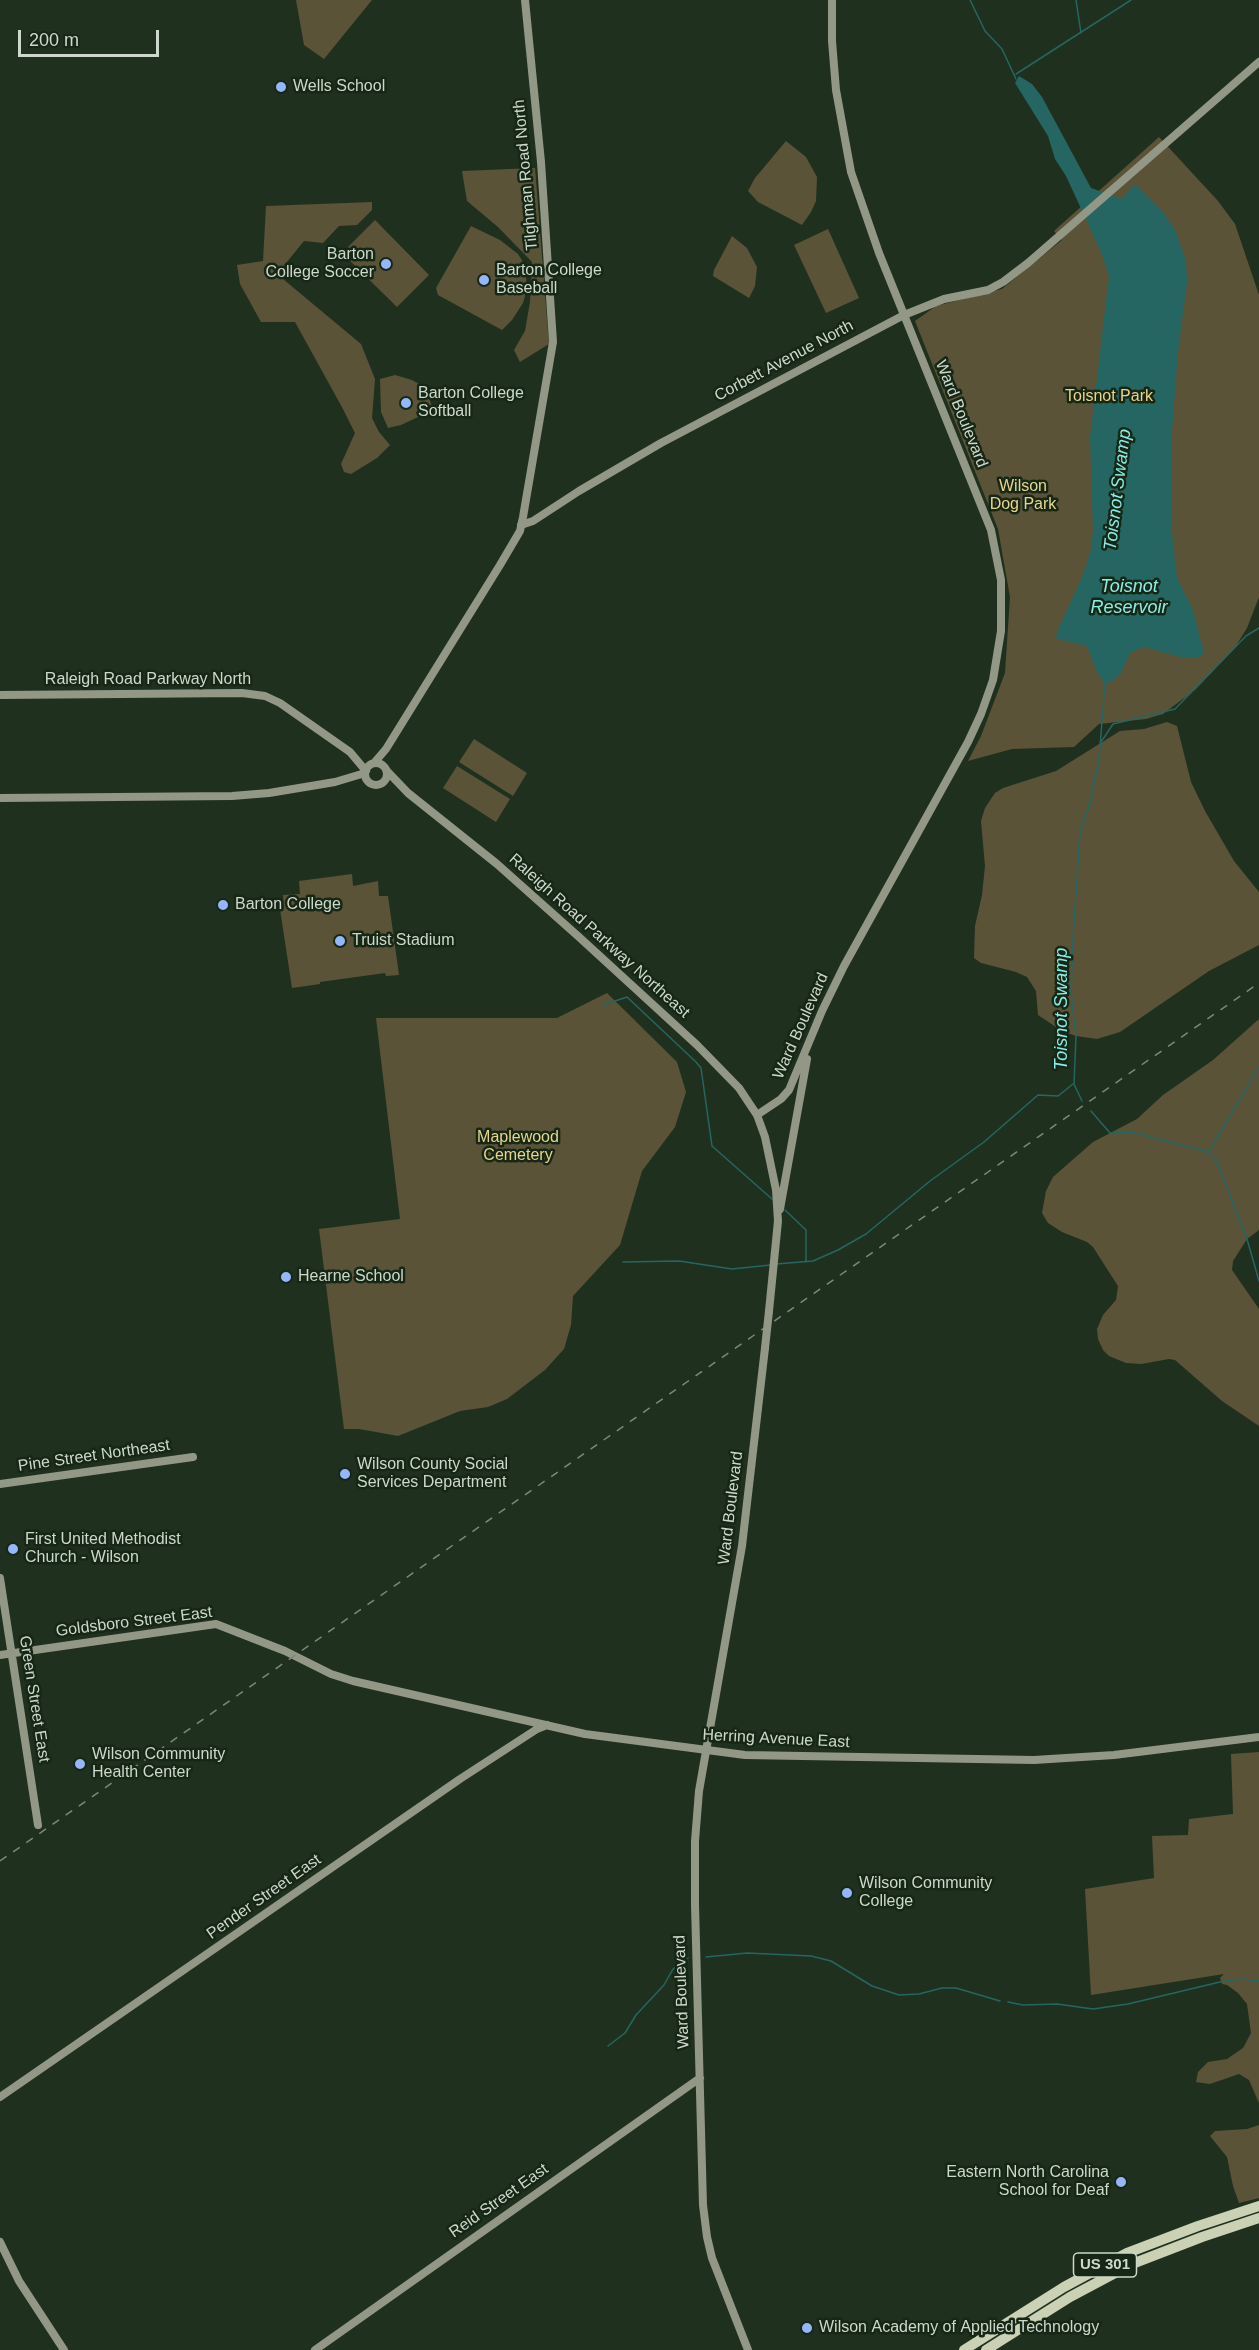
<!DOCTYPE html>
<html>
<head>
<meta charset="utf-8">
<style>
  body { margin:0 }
  #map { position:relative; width:1259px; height:2350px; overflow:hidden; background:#20301f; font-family:Helvetica,sans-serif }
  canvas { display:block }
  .scale { position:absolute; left:18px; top:30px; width:141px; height:27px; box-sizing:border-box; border:3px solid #cdd8cc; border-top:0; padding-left:8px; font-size:18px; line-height:21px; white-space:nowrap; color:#cdd8cc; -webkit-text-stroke:4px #172715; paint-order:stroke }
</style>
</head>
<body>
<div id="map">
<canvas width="1259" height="2350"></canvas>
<div class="scale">200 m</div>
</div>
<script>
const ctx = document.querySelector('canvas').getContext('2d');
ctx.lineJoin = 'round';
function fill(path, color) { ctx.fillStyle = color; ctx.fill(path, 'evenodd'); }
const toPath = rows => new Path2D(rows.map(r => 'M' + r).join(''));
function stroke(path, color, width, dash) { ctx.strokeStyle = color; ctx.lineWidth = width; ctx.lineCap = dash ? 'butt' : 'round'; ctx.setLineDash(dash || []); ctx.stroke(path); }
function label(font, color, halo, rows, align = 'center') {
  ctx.font = font + ' Helvetica,sans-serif'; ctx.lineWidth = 5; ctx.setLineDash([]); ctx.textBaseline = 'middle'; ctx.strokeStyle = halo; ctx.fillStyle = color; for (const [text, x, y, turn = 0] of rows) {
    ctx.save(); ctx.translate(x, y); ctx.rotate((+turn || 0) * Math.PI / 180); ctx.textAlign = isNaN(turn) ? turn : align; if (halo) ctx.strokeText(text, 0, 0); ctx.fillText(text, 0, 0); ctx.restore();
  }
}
const green = toPath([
  [296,0,372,0,324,59,304,45],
  [1159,137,1218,201,1235,224,1259,295,1259,597,1247,628,1234,649,1196,689,1163,714,1146,719,1099,724,1074,747,1012,749,968,761,981,736,1005,673,1010,597,998,529,915,321,936,306,1002,289,1062,240,1054,231],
  [786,141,806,157,817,177,816,201,811,212,802,225,758,202,748,191,755,178],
  [535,168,549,344,520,362,514,350,525,331,530,302,532,262,498,227,467,201,462,171],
  [372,202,372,210,357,225,339,226,323,243,304,241,277,274,361,344,375,379,372,418,379,432,390,445,377,458,351,474,344,472,341,464,355,433,343,409,295,322,261,322,240,284,237,265,263,261,266,206],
  [375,220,429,275,397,307,342,253],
  [471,226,500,240,518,254,525,265,527,289,523,303,512,320,502,330,438,295,436,288],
  [828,229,859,298,826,313,794,245],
  [732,236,747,248,757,267,755,286,749,298,713,276,714,270],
  [395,375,412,380,424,387,428,394,433,410,401,425,388,428,381,412,380,379],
  [1167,722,1177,726,1191,782,1205,811,1234,861,1259,892,1259,945,1209,971,1120,1032,1097,1039,1076,1036,1062,1031,1038,1015,1036,991,1027,977,1016,972,981,963,974,958,975,926,982,895,985,866,981,821,985,808,995,793,1003,788,1056,771,1120,731,1144,729],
  [474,739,527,773,513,796,459,762],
  [457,766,510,799,496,822,443,788],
  [352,874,353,886,378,881,379,896,388,896,399,975,386,976,385,973,320,982,320,984,292,988,280,909,284,909,283,895,300,894,299,881],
  [607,993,677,1062,686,1092,675,1127,642,1171,620,1245,573,1296,571,1325,564,1349,545,1370,507,1399,488,1407,460,1411,398,1436,359,1429,344,1429,319,1229,400,1219,376,1018,557,1018],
  [1259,1019,1259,1230,1247,1239,1233,1261,1232,1270,1259,1309,1259,1426,1222,1401,1175,1360,1169,1359,1141,1364,1126,1363,1109,1356,1103,1350,1098,1339,1097,1329,1103,1315,1116,1300,1118,1286,1093,1247,1087,1242,1062,1232,1048,1223,1042,1213,1046,1191,1053,1177,1093,1142,1137,1119,1163,1095,1213,1060],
  [1259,1752,1259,2103,1249,2080,1239,2074,1210,2084,1196,2082,1198,2072,1208,2062,1227,2059,1243,2048,1251,2033,1247,2004,1238,1993,1227,1985,1222,1984,1220,1978,1224,1974,1091,1995,1085,1889,1154,1878,1152,1836,1188,1835,1189,1819,1233,1814,1231,1754],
  [1259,2125,1259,2198,1239,2203,1233,2186,1227,2157,1210,2136,1215,2131,1247,2129]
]);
const water = toPath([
  [1019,76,1032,84,1042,97,1091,188,1122,199,1135,184,1164,213,1176,232,1186,261,1187,282,1178,352,1171,445,1171,525,1177,578,1193,610,1204,653,1199,657,1180,657,1144,647,1130,653,1121,673,1114,680,1105,684,1097,672,1087,646,1054,638,1058,634,1058,630,1082,577,1091,550,1093,530,1090,438,1109,276,1101,252,1066,176,1055,159,1048,136,1015,83]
]);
const stream = toPath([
  [970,0,985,31,1002,49,1016,79],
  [1076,0,1081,33],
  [1016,74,1131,0],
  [1101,742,1113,724,1175,709,1246,636,1259,628],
  [603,1005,627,997,696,1062,701,1068,712,1146,772,1199],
  [1082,1101,1074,1084,1076,1036,1071,993,1073,938,1080,833,1090,803,1099,759,1105,684],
  [1091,1111,1110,1133,1132,1132,1208,1152,1216,1159,1247,1239,1259,1281],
  [1209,1151,1259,1067],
  [785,1210,806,1230,806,1262],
  [623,1262,679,1261,732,1269,771,1265],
  [776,1264,813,1261,838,1250,866,1234,930,1181,984,1142,1038,1095,1058,1096,1073,1084],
  [706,1957,747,1953,811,1956,831,1961,872,1986,899,1995,919,1994,942,1988,956,1988,1000,2001],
  [1008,2002,1023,2005,1057,2004,1093,2009,1128,2004,1224,1981,1243,1979,1259,1981],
  [608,2046,625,2033,636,2015,664,1985,673,1969,688,1958]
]);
const secondary = toPath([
  [521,525,533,521,579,491,661,443,904,315,944,299,988,290,1003,282,1028,263,1259,62],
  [0,695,242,693,265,696,280,703,350,752,366,771],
  [374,763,386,749,500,565,520,531,523,517,553,342,541,162,525,0],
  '365 774a11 11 0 1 1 22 0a11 11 0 1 1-22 0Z',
  [387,771,408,793,497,864,579,937,697,1045,739,1088,757,1115,765,1137,776,1190,778,1221,769,1311],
  [0,798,232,796,269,793,335,782,365,773],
  [757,1115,781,1099,789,1090,822,1011,844,966,968,742,981,714,993,680,1001,631,1001,580,991,530,879,253,851,172,836,90,832,41,832,0],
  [780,1209,807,1059],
  [0,1484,193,1457],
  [0,1578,38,1825],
  [0,1655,216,1624,285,1651,331,1674,353,1681,585,1734,745,1755,1034,1760,1114,1755,1259,1737],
  [0,2097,460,1779,537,1729,547,1725],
  [0,2242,19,2281,64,2350],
  [315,2350,700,2078],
  [748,2350,712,2258,707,2237,703,2205,695,1905,695,1841,699,1791,742,1546,765,1348]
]);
const highway = toPath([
  [964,2350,1064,2287,1127,2253,1198,2226,1259,2206],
  [986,2350,1070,2297,1132,2264,1202,2237,1259,2218]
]);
const rail = toPath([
  [0,1861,1259,983]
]);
const secondaryBridge = toPath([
  [765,1348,769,1311]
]);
const markers = [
  [281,87,6,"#95b6fd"],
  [386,264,6,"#95b6fd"],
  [484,280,6,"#95b6fd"],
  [406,403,6,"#95b6fd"],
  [223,905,6,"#95b6fd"],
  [340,941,6,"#95b6fd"],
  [286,1277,6,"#95b6fd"],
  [345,1474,6,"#95b6fd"],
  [13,1549,6,"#95b6fd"],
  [80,1764,6,"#95b6fd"],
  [847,1893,6,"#95b6fd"],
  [1121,2182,6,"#95b6fd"],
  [807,2328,6,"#95b6fd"]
];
const shields = [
  [1105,2265,63]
];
const shieldNames = [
  ["US 301",1105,2265]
];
const poiNames = [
  ["Wells School",293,87],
  ["Barton",374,255,"right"],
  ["College Soccer",374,273,"right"],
  ["Barton College",496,271],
  ["Baseball",496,289],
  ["Barton College",418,394],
  ["Softball",418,412],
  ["Barton College",235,905],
  ["Truist Stadium",352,941],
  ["Hearne School",298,1277],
  ["Wilson County Social",357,1465],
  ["Services Department",357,1483],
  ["First United Methodist",25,1540],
  ["Church - Wilson",25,1558],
  ["Wilson Community",92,1755],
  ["Health Center",92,1773],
  ["Wilson Community",859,1884],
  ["College",859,1902],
  ["Eastern North Carolina",1109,2173,"right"],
  ["School for Deaf",1109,2191,"right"],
  ["Wilson Academy of Applied Technology",819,2328]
];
const streetNames = [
  ["Tilghman Road North",526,175,-95],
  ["Corbett Avenue North",784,361,-28],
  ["Ward Boulevard",961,414,68],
  ["Raleigh Road Parkway North",148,680],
  ["Raleigh Road Parkway Northeast",599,936,42],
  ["Ward Boulevard",801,1026,-66],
  ["Pine Street Northeast",94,1456,-8],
  ["Ward Boulevard",731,1508,-83],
  ["Goldsboro Street East",134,1622,-7],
  ["Green Street East",34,1699,81],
  ["Herring Avenue East",776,1739,3],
  ["Pender Street East",264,1897,-35],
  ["Ward Boulevard",682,1992,-92],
  ["Reid Street East",499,2201,-35]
];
const parkNames = [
  ["Toisnot Park",1109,397],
  ["Wilson",1023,487],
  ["Dog Park",1023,505],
  ["Maplewood",518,1138],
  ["Cemetery",518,1156]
];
const waterNames = [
  ["Toisnot Swamp",1118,490,-83],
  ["Toisnot",1129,587],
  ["Reservoir",1129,608],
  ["Toisnot Swamp",1062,1009,-90]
];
fill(green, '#5b5338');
fill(water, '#256663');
stroke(stream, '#256663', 1.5);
stroke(secondary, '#939786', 8);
stroke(highway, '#cad1b5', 10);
stroke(rail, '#7b887a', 1.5, [8, 8]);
stroke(secondaryBridge, '#939786', 8);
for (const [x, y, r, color] of markers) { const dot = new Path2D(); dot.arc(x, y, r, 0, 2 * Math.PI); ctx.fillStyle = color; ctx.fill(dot); stroke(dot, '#172715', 2); }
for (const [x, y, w] of shields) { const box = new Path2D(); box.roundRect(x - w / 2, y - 12, w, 24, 4.5); ctx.fillStyle = '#172715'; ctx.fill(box); stroke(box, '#cdd8cc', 1.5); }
label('bold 15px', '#cdd8cc', null, shieldNames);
label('16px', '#cdd8cc', '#172715', poiNames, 'left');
label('16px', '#cdd8cc', '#172715', streetNames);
label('16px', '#e9d48b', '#172715', parkNames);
label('italic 18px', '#88ede8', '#172715', waterNames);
</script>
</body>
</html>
